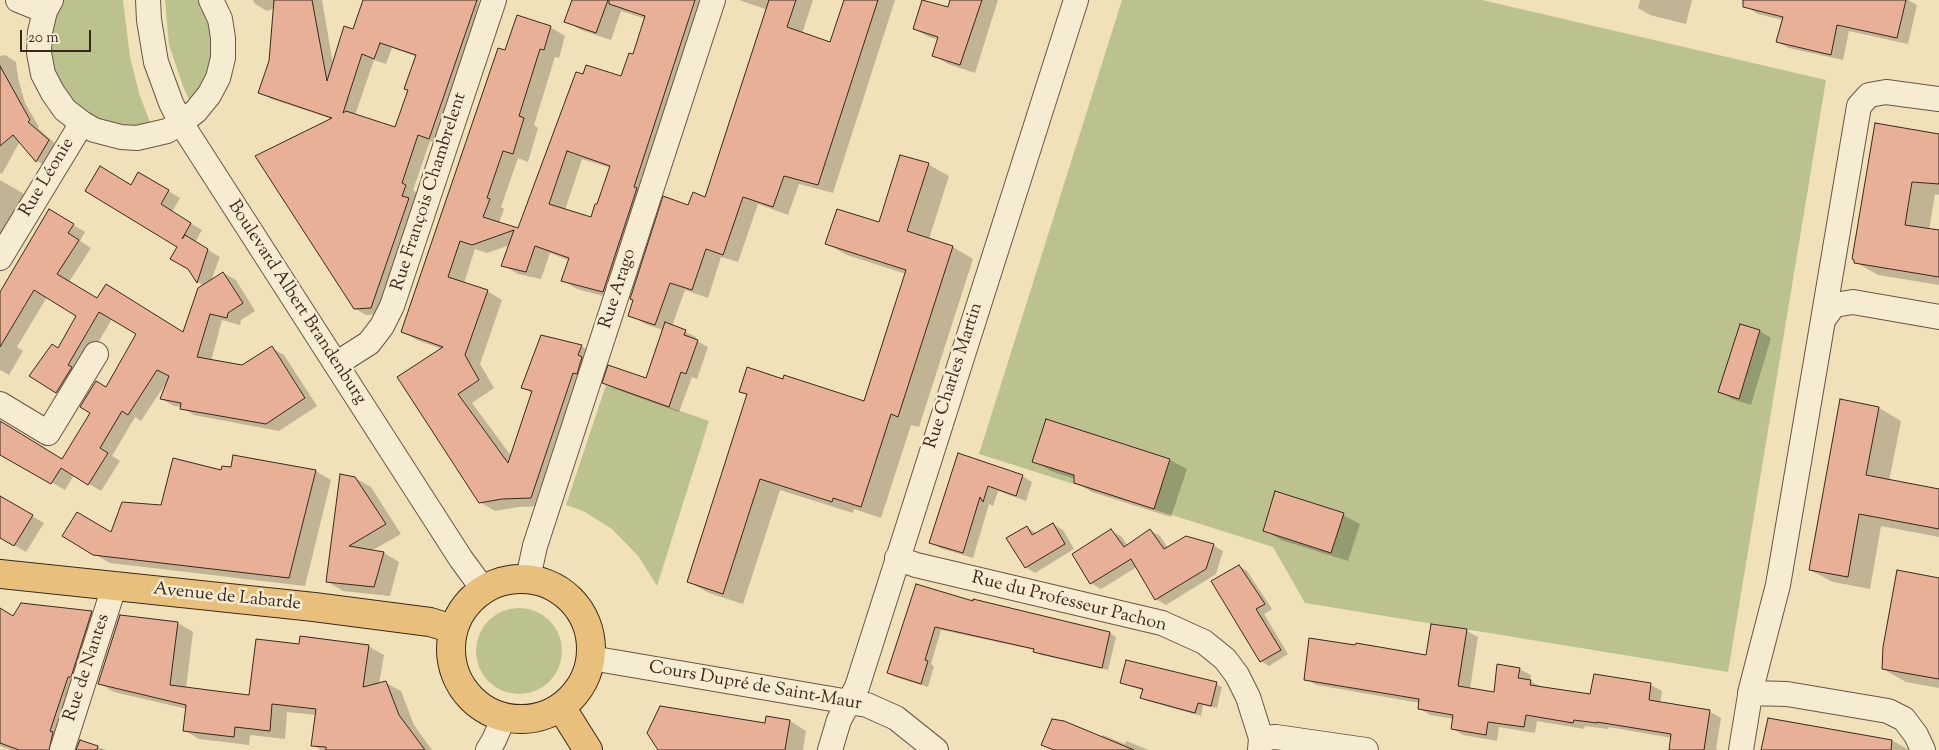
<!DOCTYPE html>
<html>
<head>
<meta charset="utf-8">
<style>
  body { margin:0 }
  #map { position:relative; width:1939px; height:750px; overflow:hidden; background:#f1e1b9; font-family:"Sorts Mill Goudy",serif }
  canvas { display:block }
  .scale { position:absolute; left:20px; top:30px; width:71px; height:22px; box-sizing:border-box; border:2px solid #3a281f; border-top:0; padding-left:6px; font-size:15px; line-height:18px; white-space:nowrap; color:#3a281f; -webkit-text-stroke:4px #f6ecd2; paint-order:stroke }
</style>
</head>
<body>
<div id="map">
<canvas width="1939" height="750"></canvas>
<div class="scale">20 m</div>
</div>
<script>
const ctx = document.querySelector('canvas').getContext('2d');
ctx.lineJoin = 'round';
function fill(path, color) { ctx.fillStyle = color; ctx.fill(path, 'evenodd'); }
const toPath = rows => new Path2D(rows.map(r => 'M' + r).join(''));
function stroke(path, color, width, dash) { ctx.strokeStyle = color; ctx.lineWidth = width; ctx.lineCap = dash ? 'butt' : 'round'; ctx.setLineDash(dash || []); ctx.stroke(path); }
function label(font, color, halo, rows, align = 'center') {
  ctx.font = font + ' "Sorts Mill Goudy",serif'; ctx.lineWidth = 5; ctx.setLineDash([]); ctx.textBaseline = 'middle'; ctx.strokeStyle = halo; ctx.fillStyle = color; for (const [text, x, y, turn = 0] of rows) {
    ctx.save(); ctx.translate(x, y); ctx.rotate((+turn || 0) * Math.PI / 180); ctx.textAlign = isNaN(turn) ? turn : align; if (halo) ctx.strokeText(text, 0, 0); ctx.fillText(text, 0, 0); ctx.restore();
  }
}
const green = toPath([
  [59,0,123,0,130,57,139,93,152,128,106,128,63,95,49,57,55,5],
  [165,0,202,0,207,16,211,48,211,60,204,81,191,103,184,89,169,45],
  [1122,0,1482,0,1826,80,1728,672,1305,603,1273,547,979,454],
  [606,385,709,421,657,586,639,557,612,529,583,511,566,505],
  '476 651a43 43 0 1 1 86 0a43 43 0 1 1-86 0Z'
]);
const shadow = toPath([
  [253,0,322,0,333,64,354,30,365,0,480,0,478,4,488,9,441,145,430,141,413,190,417,193,414,203,420,206,383,314,366,315,354,308,332,119,271,99,260,92,271,61,275,8,267,11,255,4],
  [392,48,417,57,409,90,396,129,355,115,374,60,386,64],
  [573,0,712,0,618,300,577,289,562,280,570,261,550,253,541,279,518,274,503,265,510,245,487,253,475,249,464,283,487,291,502,300,480,364,494,388,472,403,512,457,532,393,523,387,581,346,596,354,546,506,518,507,495,511,480,502,442,349,417,340,402,332,506,52,550,27,565,36,559,58,555,57,534,125,538,128,528,162,518,158,501,207,504,209,499,223,519,230,577,73,621,78,634,56,646,19,621,11,611,40,581,30,566,21],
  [582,159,611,168,598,206,592,218,565,210],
  [739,0,813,0,802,34,831,44,845,0,895,0,833,193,799,184,788,215,758,204,738,262,721,257,708,298,685,290,672,326,696,337,695,340,708,347,697,379,692,377,679,412,615,389,604,383,646,380,663,330,645,324,630,315,689,206,706,199,768,10],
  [923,0,949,8,952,0,998,0,975,73,948,64,934,55,939,40,929,37,914,29],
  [1640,0,1692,0,1686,24,1650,15,1638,8],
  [1748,0,1908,0,1917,5,1908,44,1849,31,1843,60,1789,48,1778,42,1783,20,1758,14,1747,7],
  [5,55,16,62,18,78,25,103,39,127,38,128,59,147,47,167,37,161,20,141,2,174,0,173,0,56],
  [1939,135,1939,195,1935,194,1929,230,1939,232,1939,285,1878,275,1855,262],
  [901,156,929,165,949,176,929,239,953,247,973,259,919,427,911,425,881,518,854,509,853,513,780,490,743,604,709,593,689,582,748,396,741,391,784,380,865,403,906,274,847,255,827,244,880,224],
  [139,173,180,198,172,212,202,230,195,242,220,257,211,281,223,273,236,280,255,311,241,320,240,325,222,320,211,361,242,366,272,348,284,355,317,406,279,431,194,415,182,407,174,406,162,399,168,380,141,421,135,417,112,456,120,461,101,491,74,475,65,490,0,453,0,423,63,460,138,334,112,319,80,373,70,399,31,376,58,350,78,316,47,297,17,347,23,351,9,375,0,370,0,294,62,218,85,232,80,241,91,248,69,282,98,300,184,333,204,286,198,282,189,268,179,247,132,186],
  [0,180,24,194,0,234],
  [1760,331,1771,338,1751,405,1732,399,1720,392],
  [1879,408,1901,421,1889,481,1939,490,1939,537,1881,526,1870,589,1833,582,1810,570],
  [1047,421,1170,460,1187,469,1171,517,1092,492,1075,482,1075,479,1051,471,1034,461],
  [958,455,1022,476,1032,482,1026,501,998,491,993,506,989,504,973,558,940,548,930,542],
  [234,456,316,471,331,480,305,586,110,563,94,554,112,534,232,468],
  [355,478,371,487,401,534,371,551,384,553,399,562,390,596,343,591,328,582],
  [2,499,44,523,26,552,0,537,0,502],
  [1343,515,1360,524,1348,561,1281,540,1264,530],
  [1053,524,1063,530,1074,549,1035,573,1026,567,1027,527,1037,534],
  [1150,530,1160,536,1168,548,1213,545,1223,551,1216,574,1166,605,1156,599,1137,567,1101,589,1091,583,1073,554,1111,531,1121,536,1128,546],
  [1239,566,1247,571,1272,609,1264,614,1288,654,1269,666,1261,661],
  [1939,579,1939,688,1906,682,1883,669],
  [917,585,974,603,974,601,1110,633,1116,637,1108,670,1041,655,1035,650,941,630,931,664,934,666,928,687,895,677,889,673],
  [0,609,14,617,91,613,109,623,69,750,11,750,0,746],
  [178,623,193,632,186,688,250,696,300,645,368,646,384,655,379,684,386,683,401,691,414,725,432,750,321,750,312,745,316,715,287,712,285,739,250,735,249,745,199,739,184,730,187,709,114,692,99,683],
  [1467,631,1478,637,1470,689,1495,693,1519,669,1531,675,1530,681,1542,687,1591,696,1595,676,1651,685,1662,691,1660,704,1710,712,1721,718,1716,749,1719,750,1670,750,1672,738,1609,727,1608,729,1585,726,1584,729,1537,721,1535,733,1499,727,1497,741,1463,735,1452,728,1454,719,1430,715,1419,708,1420,703,1317,685,1305,679,1427,656],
  [1121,683,1216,684,1222,687,1217,708,1203,705,1201,716,1147,701,1142,698,1144,691],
  [775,719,790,721,806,731,803,750,670,750,771,726],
  [1769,720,1895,742,1909,750,1763,750],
  [1103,735,1125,744,1126,741,1149,750,1052,750,1043,745,1102,737],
  [80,742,107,750,77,750]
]);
const building = toPath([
  [274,0,312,0,327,81,344,26,353,29,363,0,477,0,429,139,418,135,402,183,406,185,402,196,409,198,371,308,354,309,255,156,332,118,258,93,269,61,274,0],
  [380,43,416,55,404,89,408,90,395,127,346,111,343,113,362,54,374,59,380,43],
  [572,0,608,0,596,33,564,22,572,0],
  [609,0,695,0,634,187,637,188,603,292,561,281,569,258,535,246,526,272,501,266,514,230,472,245,460,241,448,277,488,290,465,355,479,380,458,394,508,463,532,391,521,388,541,335,582,345,578,355,582,357,577,374,573,373,531,498,502,499,479,503,397,377,443,347,401,332,498,48,505,50,517,15,551,26,544,50,540,49,519,116,524,118,513,154,503,151,487,198,490,199,483,217,518,228,576,72,583,74,586,65,621,76,629,53,633,54,645,16,609,4,609,0],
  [567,151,610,166,597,204,595,204,591,217,549,204,567,151],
  [769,0,796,0,787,27,830,42,844,0,878,0,818,185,784,176,773,207,743,197,723,255,706,249,692,290,670,283,655,325,628,316,633,300,630,299,663,196,688,205,693,192,705,197,769,0],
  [922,0,948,7,950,0,982,0,960,65,932,56,938,37,913,29,922,0],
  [1743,0,1906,0,1897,38,1837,25,1831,55,1776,42,1783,17,1743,7,1743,0],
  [0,66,30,120,28,122,49,140,36,162,13,135,0,146,0,66],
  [1875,123,1939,134,1939,184,1912,182,1905,225,1939,230,1939,277,1854,263,1854,260,1852,259,1875,123],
  [900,155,929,163,907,231,953,246,898,417,891,414,861,507,833,498,832,502,760,479,723,594,687,582,747,394,739,392,747,367,783,379,784,375,864,401,906,270,825,244,837,209,879,222,900,155],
  [100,166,131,185,138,172,169,190,161,204,191,223,182,239,185,235,208,249,197,283,188,269,170,259,177,247,85,191,100,166],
  [49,209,74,224,68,233,79,240,57,274,97,298,106,284,183,332,198,288,223,272,243,303,228,313,227,318,210,314,197,357,242,365,272,346,305,398,266,424,180,409,181,403,160,399,169,376,157,370,128,415,122,411,100,448,108,453,88,485,61,468,51,484,0,455,0,421,62,459,90,413,80,407,96,381,106,387,136,334,99,312,68,365,72,367,56,393,29,376,52,344,58,348,76,316,34,290,0,347,0,292,49,209],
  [665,322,686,330,684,335,698,340,686,374,681,372,669,407,602,383,608,365,646,378,665,322],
  [1740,324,1760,330,1739,399,1718,392,1740,324],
  [1840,399,1879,407,1866,475,1939,489,1939,529,1859,514,1848,577,1809,570,1840,399],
  [1046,419,1170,459,1154,509,1074,483,1074,475,1032,462,1046,419],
  [958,453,1023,475,1016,496,988,486,983,502,980,497,963,553,929,543,958,453],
  [233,455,316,470,289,578,93,555,62,536,77,512,111,532,122,502,161,505,173,458,221,470,222,466,231,467,233,455],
  [340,474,355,477,386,524,349,546,384,552,374,587,326,582,340,474],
  [1275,491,1344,513,1331,553,1263,531,1275,491],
  [0,496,33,515,14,546,0,538,0,496],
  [1053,523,1065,544,1025,568,1006,538,1027,526,1032,535,1053,523],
  [1111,529,1124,547,1150,529,1164,549,1186,536,1214,544,1206,569,1155,600,1131,559,1090,584,1072,554,1111,529],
  [1239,565,1265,604,1256,609,1281,650,1260,662,1211,581,1239,565],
  [1897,570,1939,578,1939,679,1882,669,1883,647,1897,570],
  [916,584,973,601,973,599,1110,632,1102,668,1033,652,1034,649,935,627,925,660,928,661,921,684,887,673,916,584],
  [21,603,92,611,71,677,68,677,50,731,53,732,49,750,19,750,0,743,0,608,13,616,21,603],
  [120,615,178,622,170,685,216,691,249,695,256,639,299,644,300,636,369,645,363,687,386,681,399,715,425,750,326,750,326,747,311,746,316,709,272,704,270,731,235,727,234,737,183,731,186,705,98,684,120,615],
  [1431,624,1467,629,1458,686,1494,692,1497,664,1520,668,1518,678,1531,680,1530,685,1590,694,1594,674,1651,683,1649,700,1710,710,1704,750,1669,750,1671,734,1597,722,1597,723,1574,720,1573,723,1526,715,1524,727,1488,722,1486,735,1451,729,1453,715,1418,709,1419,699,1304,680,1309,638,1355,645,1356,643,1426,655,1431,624],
  [1126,660,1217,682,1211,706,1198,703,1195,713,1140,698,1143,689,1120,683,1126,660],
  [660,706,765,723,766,716,790,720,785,750,658,750,647,733,660,706],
  [1768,718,1892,740,1891,750,1761,750,1768,718],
  [1052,719,1064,721,1134,750,1054,750,1041,745,1052,719],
  [80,740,98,746,97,750,76,750,80,740]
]);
const minor = toPath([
  [18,0,45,11],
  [51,0,45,11,40,32,39,53,43,74,53,93,65,110,82,123,94,130,121,137,137,138,167,131,181,123,196,111,209,95,218,78,223,58,223,38,220,19,211,0],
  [148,0,149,20,156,62,171,103,181,123,461,559,483,589],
  [0,258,82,123],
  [1823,320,1859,106,1869,95,1886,92,1939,99],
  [336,364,369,343,382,326,392,306,494,0],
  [0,404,48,433,96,354],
  [897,558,916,565,1162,623,1204,642,1225,659,1237,675,1248,697,1261,738,1260,750],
  [528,578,535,546,713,0],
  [591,658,867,705,896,718,936,750],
  [1750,693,1787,694,1888,711,1904,719,1916,735,1923,750],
  [1261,738,1276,737,1366,750],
  [62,750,114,587],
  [488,750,494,740,504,717],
  [830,750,839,720,857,687,1076,0],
  [1741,750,1751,689,1778,585,1823,320,1834,305,1853,302,1939,317]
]);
const major = toPath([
  [0,574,314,607,430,622,453,629],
  '451 649a70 70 0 1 1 140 0a70 70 0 1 1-140 0Z',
  [561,707,588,750]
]);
const streetNames = [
  ["Rue Léonie",48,178,-59],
  ["Rue François Chambrelent",430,192,-72],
  ["Rue Arago",619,289,-72],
  ["Boulevard Albert Brandenburg",296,303,57],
  ["Rue Charles Martin",955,376,-72],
  ["Avenue de Labarde",227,598,6],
  ["Rue du Professeur Pachon",1069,603,14],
  ["Rue de Nantes",88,668,-72],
  ["Cours Dupré de Saint-Maur",755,687,10]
];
fill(green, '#bbc28e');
fill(shadow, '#0003');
fill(building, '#e8b197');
stroke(building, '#3a281f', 1);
stroke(minor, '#685646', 26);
stroke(major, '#3a281f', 30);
stroke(minor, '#f6ecd2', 24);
stroke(major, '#e8c07c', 28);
label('18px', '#3a281f', '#f6ecd2', streetNames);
</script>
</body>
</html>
